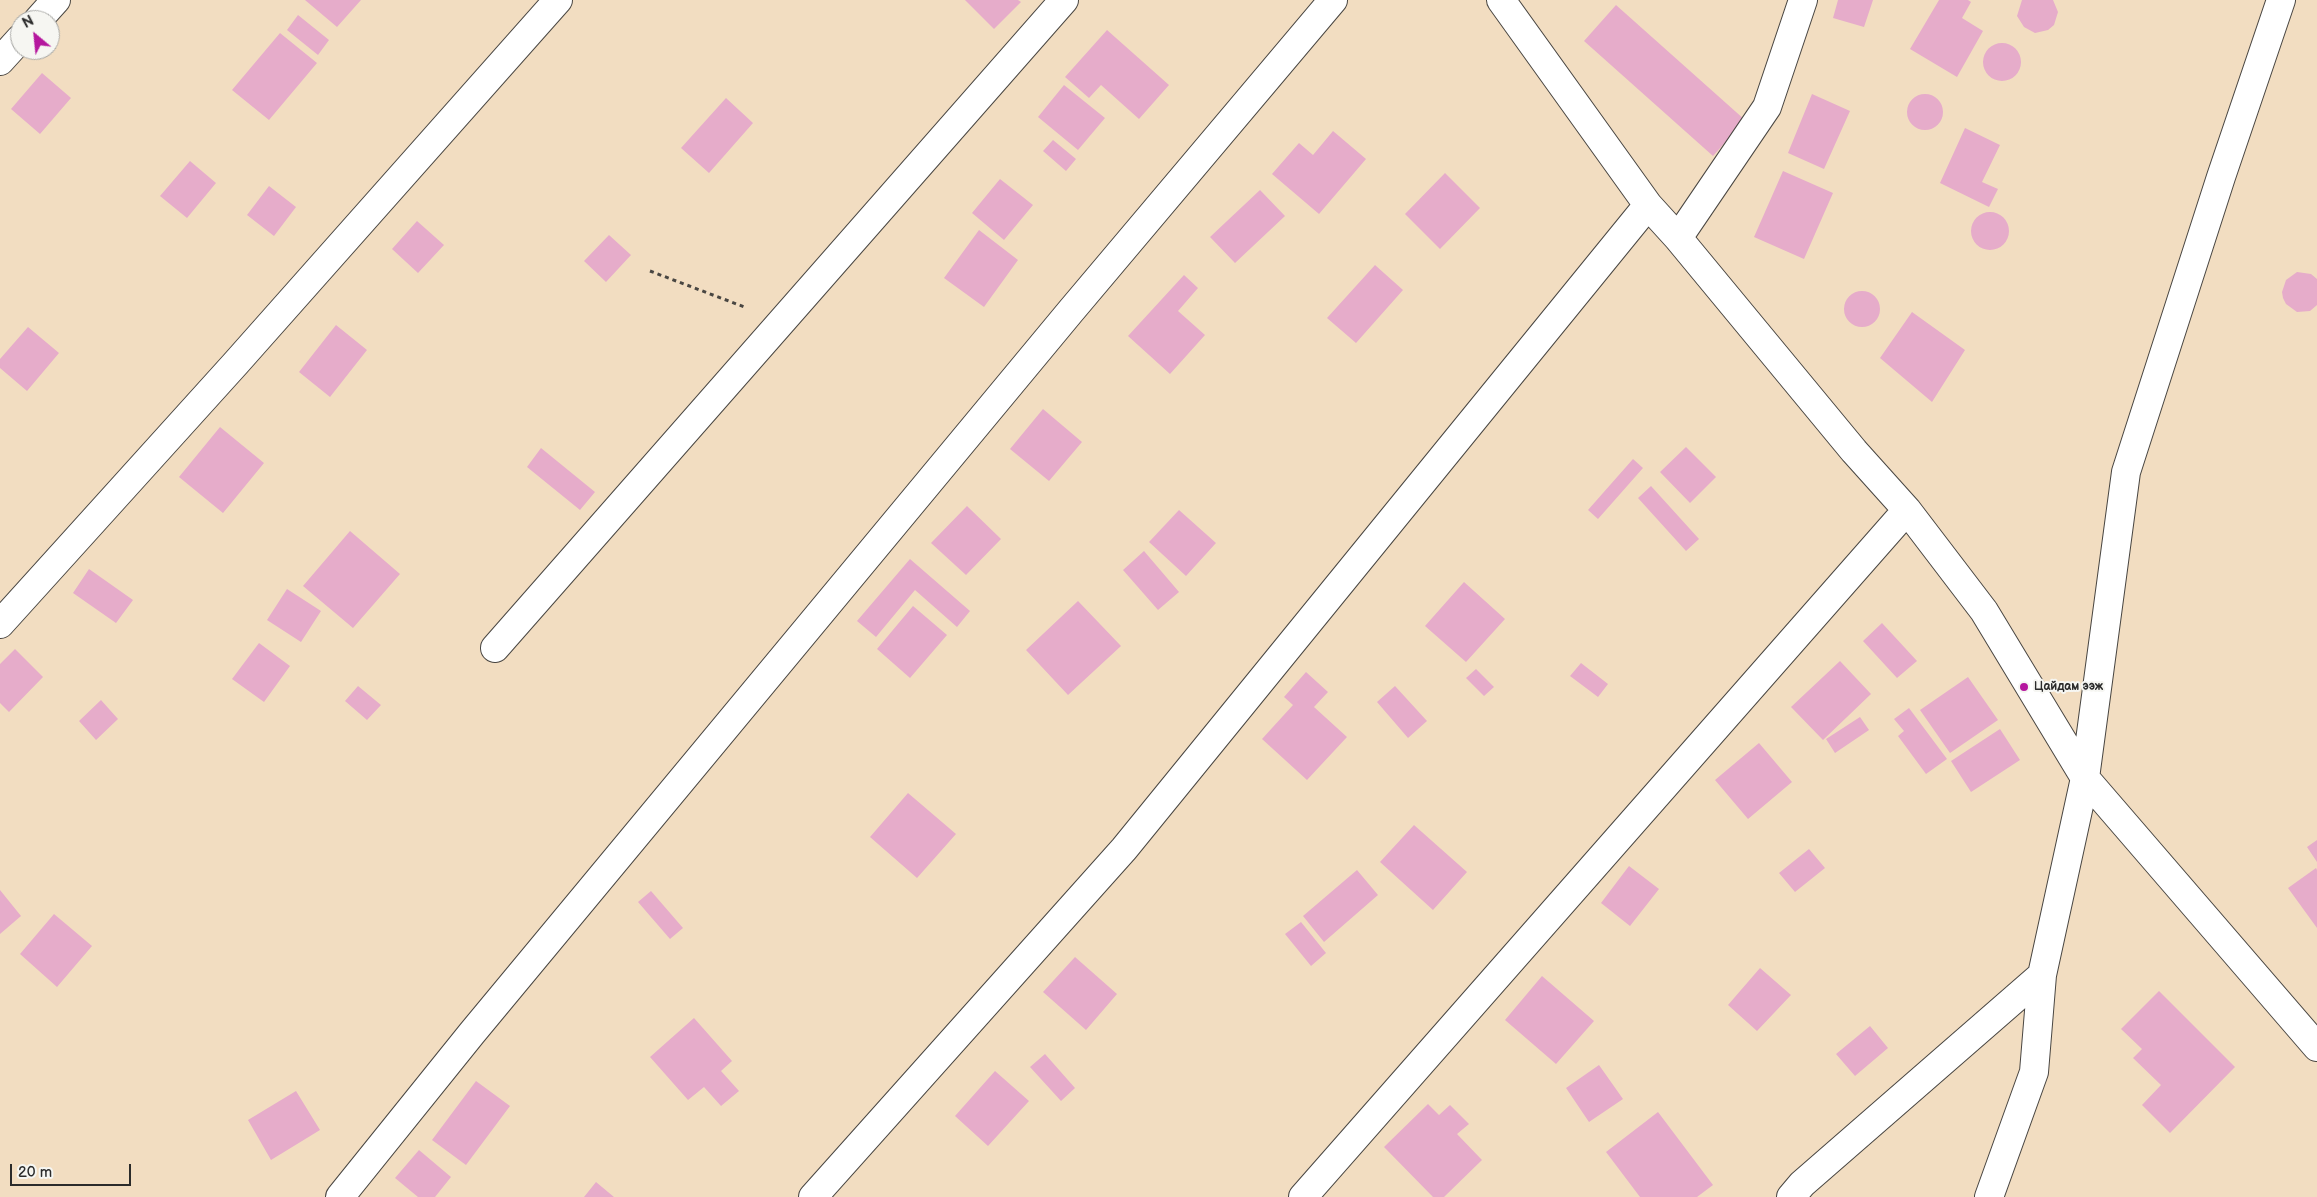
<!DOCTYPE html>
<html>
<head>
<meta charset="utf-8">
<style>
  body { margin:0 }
  #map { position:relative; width:2317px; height:1197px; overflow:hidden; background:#f2ddc1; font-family:"Balsamiq Sans",sans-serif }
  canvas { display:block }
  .north { position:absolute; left:10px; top:10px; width:50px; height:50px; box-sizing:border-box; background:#f6f6f2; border:1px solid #a5a5a2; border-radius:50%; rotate:332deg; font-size:14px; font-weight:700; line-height:20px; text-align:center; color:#2b2b2b }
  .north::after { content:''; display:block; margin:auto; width:18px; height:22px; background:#b5179e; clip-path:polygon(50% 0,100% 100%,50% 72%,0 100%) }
  .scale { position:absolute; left:10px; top:1164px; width:121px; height:22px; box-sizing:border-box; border:2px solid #2b2b2b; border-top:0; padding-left:6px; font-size:15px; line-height:18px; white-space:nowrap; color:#2b2b2b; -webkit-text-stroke:4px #f6f6f2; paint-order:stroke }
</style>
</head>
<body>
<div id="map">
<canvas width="2317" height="1197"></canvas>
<div class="north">N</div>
<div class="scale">20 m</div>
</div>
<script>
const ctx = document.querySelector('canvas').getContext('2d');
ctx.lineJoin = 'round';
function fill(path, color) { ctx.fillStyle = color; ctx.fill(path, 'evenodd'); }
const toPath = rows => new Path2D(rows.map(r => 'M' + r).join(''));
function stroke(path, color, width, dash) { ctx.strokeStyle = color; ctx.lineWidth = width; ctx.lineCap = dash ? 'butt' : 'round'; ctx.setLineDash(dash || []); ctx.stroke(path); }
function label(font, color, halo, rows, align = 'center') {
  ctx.font = font + ' "Balsamiq Sans",sans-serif'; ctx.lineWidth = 4; ctx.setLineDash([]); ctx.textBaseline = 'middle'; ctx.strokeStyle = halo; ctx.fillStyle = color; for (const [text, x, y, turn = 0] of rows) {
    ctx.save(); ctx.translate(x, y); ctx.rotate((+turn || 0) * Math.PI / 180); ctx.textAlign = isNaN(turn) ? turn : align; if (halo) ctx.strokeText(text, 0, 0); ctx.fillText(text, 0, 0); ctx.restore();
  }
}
const building = toPath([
  [305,0,361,0,337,27],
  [965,0,1018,0,1021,2,994,29],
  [1838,0,1873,0,1864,27,1833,18],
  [1939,0,1968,0,1971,2,1962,18,1983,31,1957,77,1910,49],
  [2022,0,2053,0,2058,12,2054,25,2048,30,2035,33,2024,27,2017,16],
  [1616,5,1745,120,1713,156,1584,41],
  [298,15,329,40,318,55,287,30],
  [1107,30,1169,85,1139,119,1101,85,1089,98,1065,77],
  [280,33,317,63,269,120,232,90],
  '1983 62a19 19 0 1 1 38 0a19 19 0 1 1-38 0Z',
  [42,73,71,98,40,134,11,109],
  [1064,85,1105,118,1078,150,1038,117],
  '1907 112a18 18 0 1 1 36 0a18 18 0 1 1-36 0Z',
  [1812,94,1850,111,1824,169,1788,153],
  [726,98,753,123,709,173,681,148],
  [1965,128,2000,145,1982,182,1998,189,1989,207,1940,183],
  [1333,131,1366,159,1319,214,1272,174,1299,143,1313,155],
  [1053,140,1076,159,1066,171,1043,151],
  [190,161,216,183,187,218,160,196],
  [1783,171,1833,193,1804,259,1754,237],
  [1445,173,1480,208,1440,249,1405,214],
  [1000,179,1033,205,1004,240,972,213],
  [269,186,296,207,274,236,247,215],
  [1260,190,1285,216,1235,263,1210,237],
  '1971 231a19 19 0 1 1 38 0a19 19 0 1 1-38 0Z',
  [417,221,444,245,418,273,392,249],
  [979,230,1018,260,984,307,944,278],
  [609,235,631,255,606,282,584,261],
  [1375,265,1403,290,1356,343,1327,318],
  [2297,272,2311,274,2317,279,2317,305,2310,311,2297,312,2286,304,2283,298,2282,292,2286,280],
  [1184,275,1198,288,1178,311,1205,335,1170,374,1128,336],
  '1844 309a18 18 0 1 1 36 0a18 18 0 1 1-36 0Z',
  [1912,312,1965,350,1932,402,1880,358],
  [336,325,367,350,330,397,299,372],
  [28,327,59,353,27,391,0,368,0,359],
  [1043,409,1082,442,1049,481,1010,449],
  [220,427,264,463,223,513,179,477],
  [1686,447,1716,477,1690,503,1660,472],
  [541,448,595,492,580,510,527,467],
  [1633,459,1643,468,1598,519,1588,510],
  [1651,486,1699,539,1686,551,1638,498],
  [967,506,1001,539,966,575,931,543],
  [1179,510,1216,543,1186,576,1149,542],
  [350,531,400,574,353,628,303,586],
  [1144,551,1179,592,1158,610,1123,570],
  [910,559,970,611,957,627,915,590,876,637,857,621],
  [89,569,133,600,116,623,73,593],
  [1464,582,1505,619,1466,662,1425,626],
  [287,589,321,611,301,642,267,620],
  [1078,601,1121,646,1068,695,1026,650],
  [913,606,947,635,910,678,877,649],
  [1882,623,1917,661,1897,678,1863,641],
  [259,643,290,666,264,702,232,679],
  [15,649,43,677,9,712,0,703,0,664],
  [1840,661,1871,694,1823,740,1791,707],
  [1581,663,1608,684,1598,697,1570,676],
  [1476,669,1494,687,1484,696,1466,678],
  [1306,672,1328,692,1314,707,1347,737,1307,780,1262,739,1293,705,1284,697],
  [1968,677,1998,720,1950,753,1920,710],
  [358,686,381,705,367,720,345,701],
  [1395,686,1427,721,1408,738,1377,702],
  [101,700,118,719,96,740,79,721],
  [1909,708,1947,759,1926,774,1898,736,1904,731,1894,719],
  [1860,717,1869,730,1835,753,1826,739],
  [2000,729,2020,760,1971,792,1951,761],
  [1759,743,1792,782,1748,819,1715,780],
  [908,793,956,834,917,878,870,837],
  [1414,825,1467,872,1433,910,1380,862],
  [2317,840,2317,862,2307,847],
  [1809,849,1825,868,1795,892,1779,873],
  [1629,866,1659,889,1630,926,1601,903],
  [2316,868,2317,870,2317,928,2288,888],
  [1357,870,1378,895,1324,942,1303,916],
  [0,890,21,916,0,934],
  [651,891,683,928,670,939,638,902],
  [54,914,92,946,57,987,20,954],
  [1301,922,1326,953,1311,966,1285,934],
  [1075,957,1117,994,1086,1030,1043,992],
  [1760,968,1791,995,1757,1031,1728,1005],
  [1542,976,1594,1021,1556,1064,1505,1020],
  [2159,991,2235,1067,2170,1133,2142,1105,2161,1085,2133,1058,2142,1049,2121,1029],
  [694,1018,732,1061,721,1071,739,1091,721,1106,704,1087,688,1100,650,1057],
  [1870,1026,1888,1048,1855,1076,1836,1054],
  [1045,1054,1075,1088,1061,1101,1030,1067],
  [1599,1065,1623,1099,1589,1122,1566,1088],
  [995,1071,1029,1101,988,1146,955,1116],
  [476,1081,510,1106,466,1165,432,1140],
  [296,1091,320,1130,271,1160,248,1120],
  [1428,1104,1439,1115,1450,1105,1469,1124,1457,1134,1482,1160,1444,1197,1433,1197,1384,1147],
  [1658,1112,1713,1185,1697,1197,1640,1197,1606,1152],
  [419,1150,451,1177,435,1197,418,1197,395,1178],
  [596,1182,614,1197,584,1197]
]);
const path = toPath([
  [650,271,747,308]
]);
const street = toPath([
  [1501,0,1648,205,1678,238,1854,451,1907,510,1984,611,2085,778,2317,1047],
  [38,20,56,0],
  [0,61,20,39],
  [1678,238,1767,107,1803,0],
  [0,624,236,363,558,0],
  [495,648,1064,0],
  [340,1197,472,1033,1070,312,1333,0],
  [813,1197,1124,849,1648,205],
  [1303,1197,1907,510],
  [1791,1197,1802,1184,2042,975],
  [1989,1197,2034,1072,2042,975,2085,778,2126,472,2221,177,2281,0]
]);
const markers = [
  [2024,687,5,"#b5179e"]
];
const poiNames = [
  ["Цайдам ээж",2034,687]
];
fill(building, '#e6acca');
stroke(street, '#494642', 30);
stroke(path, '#494642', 3, [4, 4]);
stroke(street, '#fff', 28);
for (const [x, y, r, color] of markers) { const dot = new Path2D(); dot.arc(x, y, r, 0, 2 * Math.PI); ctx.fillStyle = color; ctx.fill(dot); stroke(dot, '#f6f6f2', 2); }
label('bold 12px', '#2b2b2b', '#f6f6f2', poiNames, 'left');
</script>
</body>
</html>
